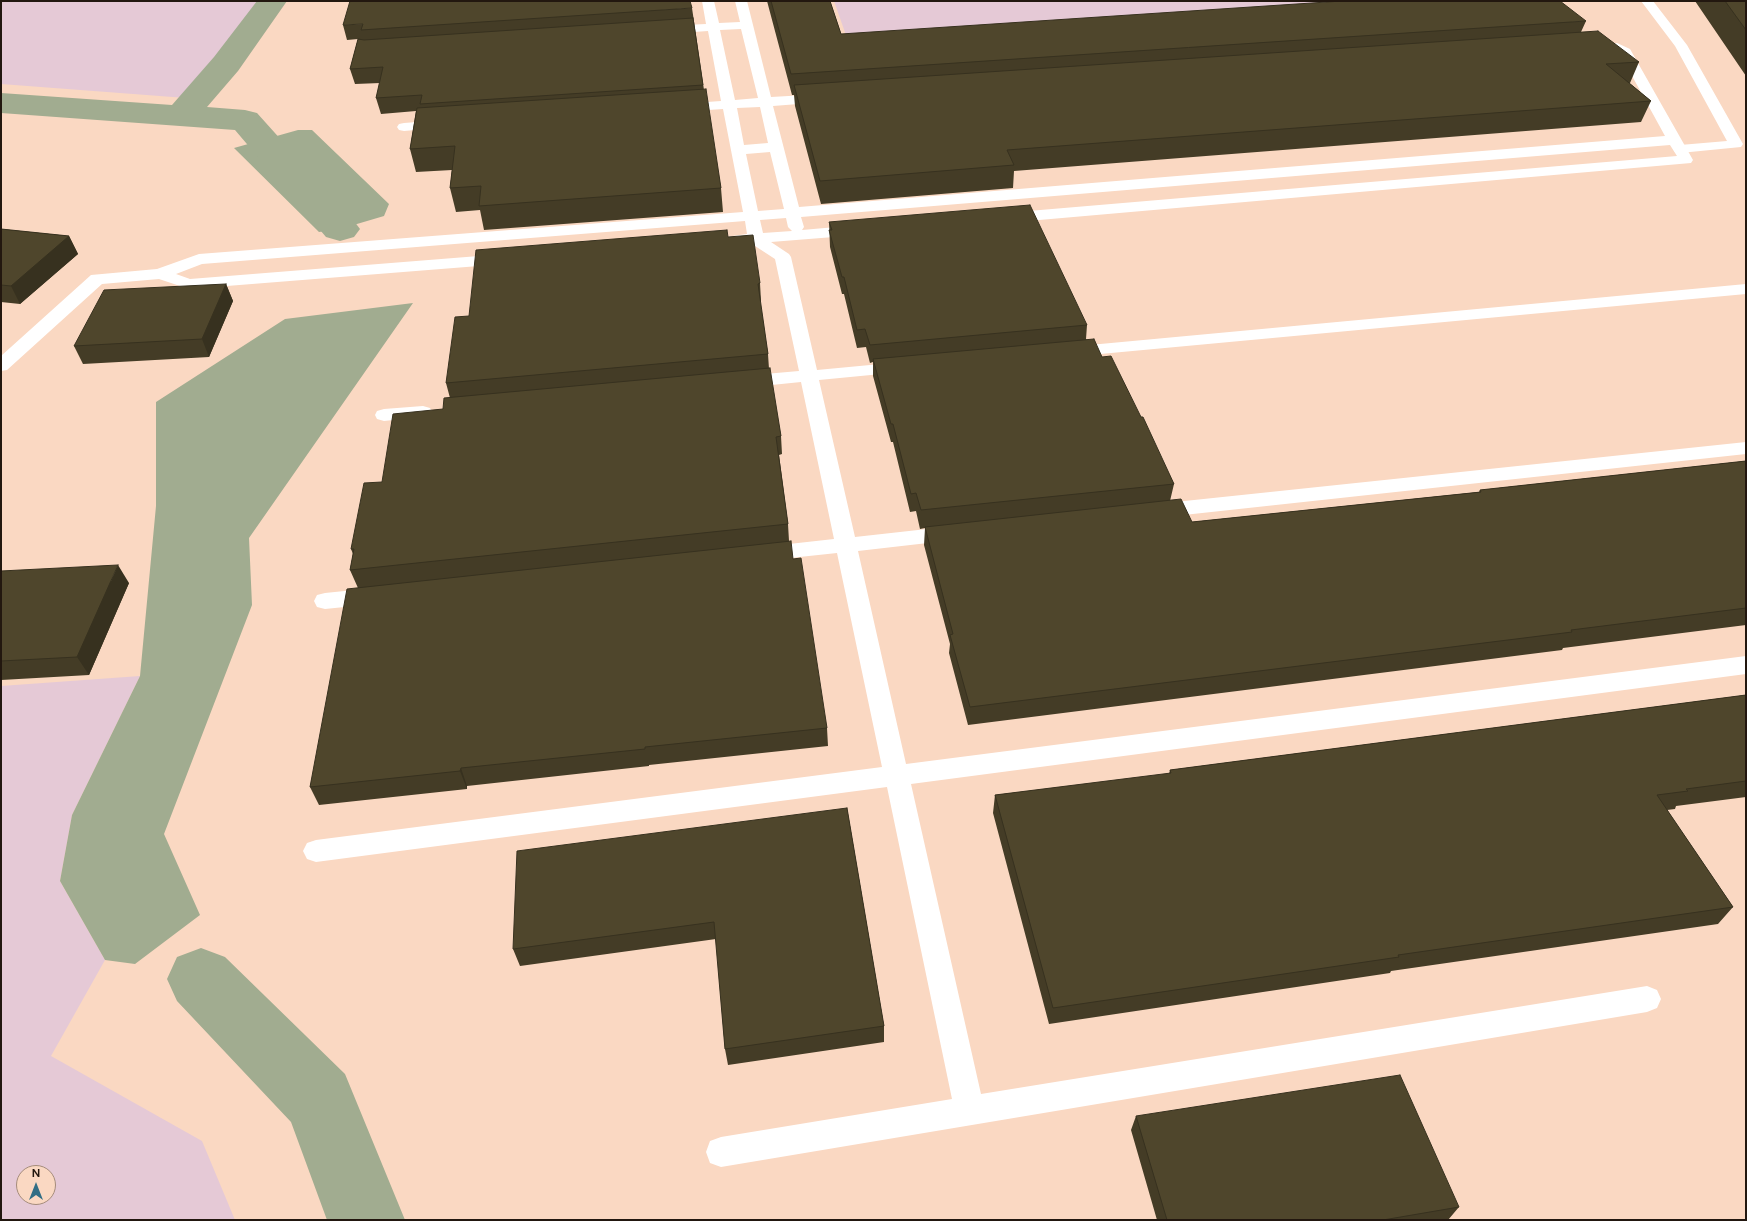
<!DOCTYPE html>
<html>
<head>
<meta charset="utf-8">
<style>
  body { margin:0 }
  #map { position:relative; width:1747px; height:1221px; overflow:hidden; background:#fad8c2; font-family:Figtree,sans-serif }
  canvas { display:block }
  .frame { position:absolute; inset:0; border:2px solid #22170f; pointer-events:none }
  .north { position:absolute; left:16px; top:1165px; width:40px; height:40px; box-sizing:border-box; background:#fad8c2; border:1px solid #a48b7a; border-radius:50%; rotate:0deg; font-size:11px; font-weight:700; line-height:16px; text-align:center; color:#22170f }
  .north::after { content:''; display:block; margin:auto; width:14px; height:18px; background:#326e85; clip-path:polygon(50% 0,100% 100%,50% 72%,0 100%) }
</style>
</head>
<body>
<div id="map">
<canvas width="1747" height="1221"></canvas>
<div class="frame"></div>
<div class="north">N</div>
</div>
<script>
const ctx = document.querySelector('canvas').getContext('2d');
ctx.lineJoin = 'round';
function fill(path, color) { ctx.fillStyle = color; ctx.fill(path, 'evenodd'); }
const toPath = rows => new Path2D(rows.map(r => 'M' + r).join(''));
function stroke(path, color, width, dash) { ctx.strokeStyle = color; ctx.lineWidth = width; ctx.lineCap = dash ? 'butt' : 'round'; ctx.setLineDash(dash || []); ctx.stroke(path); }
const green = toPath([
  [1,1,259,1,186,98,1,84],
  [834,1,1398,1,848,41],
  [140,676,72,815,60,881,105,960,51,1056,202,1141,235,1220,1,1220,1,686],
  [24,1173,48,1173,48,1197,24,1197]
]);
const water = toPath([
  [298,130,312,130,389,204,384,216,340,229,319,232,234,148],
  [413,303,249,538,252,605,164,834,200,915,135,964,105,960,60,881,72,815,140,676,156,506,156,402,285,319]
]);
const canal = toPath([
  [257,1,287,1,238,71,207,107,245,110,257,113,354,221,360,229,354,237,340,241,326,237,235,130,1,113,1,93,172,105,214,57,257,1],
  [201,948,225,957,345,1074,405,1220,327,1220,291,1122,177,1001,167,979,177,957,201,948]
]);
const service = toPath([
  [1641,1,1653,1,1687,45,1743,144,1741,147,1680,153,1675,152,1673,149,1675,146,1680,145,1727,141,1675,46,1641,1]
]);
const minor = toPath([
  [702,1,714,1,719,23,740,22,735,1,747,1,771,97,824,94,829,95,831,98,829,101,824,102,773,106,799,207,1665,136,1620,54,1610,47,1612,44,1617,43,1630,49,1693,160,1691,163,1005,223,999,221,997,218,999,215,1005,213,1677,156,1670,145,801,217,804,227,802,230,859,225,865,227,867,230,865,233,859,235,771,242,789,254,791,257,817,370,902,362,908,363,911,367,908,371,902,372,819,380,855,537,954,526,961,528,964,533,961,538,954,540,858,551,906,764,1746,656,1746,674,911,784,981,1094,1647,986,1657,990,1661,999,1657,1008,1647,1012,721,1167,710,1163,706,1152,710,1141,721,1137,952,1099,887,787,316,862,307,859,303,851,307,843,316,840,882,767,837,553,762,561,755,559,751,554,755,549,762,547,834,539,801,382,742,388,736,386,733,382,736,378,742,376,799,371,775,259,752,244,724,246,718,244,716,241,718,238,747,234,745,221,202,264,176,274,190,279,504,254,510,256,512,259,510,262,504,264,189,289,159,279,102,284,7,370,1,371,1,356,91,275,157,269,199,254,743,212,723,109,679,112,674,111,672,108,674,105,679,104,721,101,708,31,665,34,660,33,659,30,660,27,665,26,706,24,702,1],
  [741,29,758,98,735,100,720,30,741,29],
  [760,107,768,143,744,145,737,108,760,107],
  [770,152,784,209,758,211,746,154,770,152],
  [786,218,788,227,792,231,763,233,760,220,786,218],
  [443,120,448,121,450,124,448,127,404,131,399,130,397,127,399,124,404,123,443,120],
  [1746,284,1746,294,1068,357,1062,356,1059,352,1062,348,1068,347,1746,284],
  [423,406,430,408,432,412,430,416,384,421,377,419,375,415,377,411,384,409,423,406],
  [1746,442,1746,454,1156,518,1149,516,1146,511,1149,506,1156,504,1746,442],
  [374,588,382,591,385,596,382,601,374,604,325,609,317,607,314,601,317,595,325,593,374,588]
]);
const wall = toPath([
  [767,1,830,1,841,34,1586,21,1581,32,1639,62,1630,83,1629,83,1651,101,1641,122,1014,171,1013,188,821,204,795,106,794,95,792,95],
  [1695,1,1746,1,1746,76],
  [692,8,704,90,721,188,723,212,484,230,480,210,456,212,450,188,452,170,416,172,410,149,416,111,381,114,376,98,380,83,355,84,350,69,358,39,347,40,343,25],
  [829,222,1087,325,1086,339,1102,357,1141,417,1174,484,1170,501,1192,522,1479,492,1480,490,1746,461,1746,625,1563,648,1562,650,968,725,949,653,950,644,924,545,925,528,920,529,916,511,910,512,893,442,891,442,873,376,873,362,870,363,866,347,857,348,844,294,842,294,830,247],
  [1,229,69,236,78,254,20,304,1,302],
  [728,237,760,283,761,301,760,301,768,354,769,369,781,436,782,454,779,455,788,524,789,541,827,728,828,746,649,765,649,766,467,786,467,789,319,805,310,787,358,588,350,570,353,554,351,549,382,482,443,409,450,398,446,383,469,316],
  [226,284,233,301,209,357,83,364,74,346],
  [1,571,129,583,89,675,1,680],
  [1746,695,1746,797,1676,806,1675,809,1667,810,1733,907,1718,924,1391,971,1390,973,1049,1024,993,813,995,795,1169,774,1170,770],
  [847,808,884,1026,884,1042,728,1065,725,1049,716,939,520,966,513,949],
  [1136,1116,1459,1207,1448,1220,1157,1220,1131,1130]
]);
const shadedWall = toPath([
  [69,236,78,254,20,304,11,286],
  [226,284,233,301,209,357,202,339],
  [118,565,129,583,89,675,77,657],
  [461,768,467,786,467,789,460,771]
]);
const building = toPath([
  [350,1,690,1,692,8,361,30,363,24,343,25,350,1],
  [771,1,830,1,841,34,1342,1,1560,1,1586,21,791,74,771,1],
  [1725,1,1746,1,1746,30,1725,1],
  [693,18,703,85,420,104,422,95,376,98,383,67,350,69,358,39,364,40,693,18],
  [1598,31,1639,62,1606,64,1651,101,1007,150,1014,165,820,181,794,85,1598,31],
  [706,89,721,188,479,206,481,186,450,188,455,146,410,149,417,108,706,89],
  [1030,205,1087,325,870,345,865,329,857,330,844,277,842,277,829,230,832,230,829,222,1030,205],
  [1,229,69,236,11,286,1,285,1,229],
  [727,230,728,237,753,235,760,283,758,284,768,354,446,383,455,317,469,316,476,250,727,230],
  [226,284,202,339,74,346,104,290,226,284],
  [1094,339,1102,357,1111,356,1141,417,1143,417,1174,484,921,510,916,493,911,494,893,424,891,424,873,359,1094,339],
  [770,368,781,436,776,437,788,524,350,570,354,549,351,549,364,483,382,482,393,414,443,409,444,398,770,368],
  [1746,461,1746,608,1571,630,1572,632,970,707,950,635,953,634,925,527,1181,499,1192,522,1481,492,1480,490,1746,461],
  [791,541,793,559,801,558,827,728,645,747,645,749,461,768,460,771,310,787,347,589,791,541],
  [118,565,77,657,1,661,1,571,118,565],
  [1746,695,1746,781,1686,789,1688,791,1657,795,1733,907,1398,955,1399,957,1053,1008,995,795,1171,773,1170,770,1746,695],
  [847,808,884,1026,725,1049,714,922,513,949,517,851,847,808],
  [1400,1075,1459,1207,1383,1220,1167,1220,1136,1116,1400,1075]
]);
fill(green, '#e5c9d6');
fill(water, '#a1ac90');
fill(canal, '#a1ac90');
fill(service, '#fff');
fill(minor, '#fff');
fill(wall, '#443c26');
fill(shadedWall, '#37311f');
fill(building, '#4f462c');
stroke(building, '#37311f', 1);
</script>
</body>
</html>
